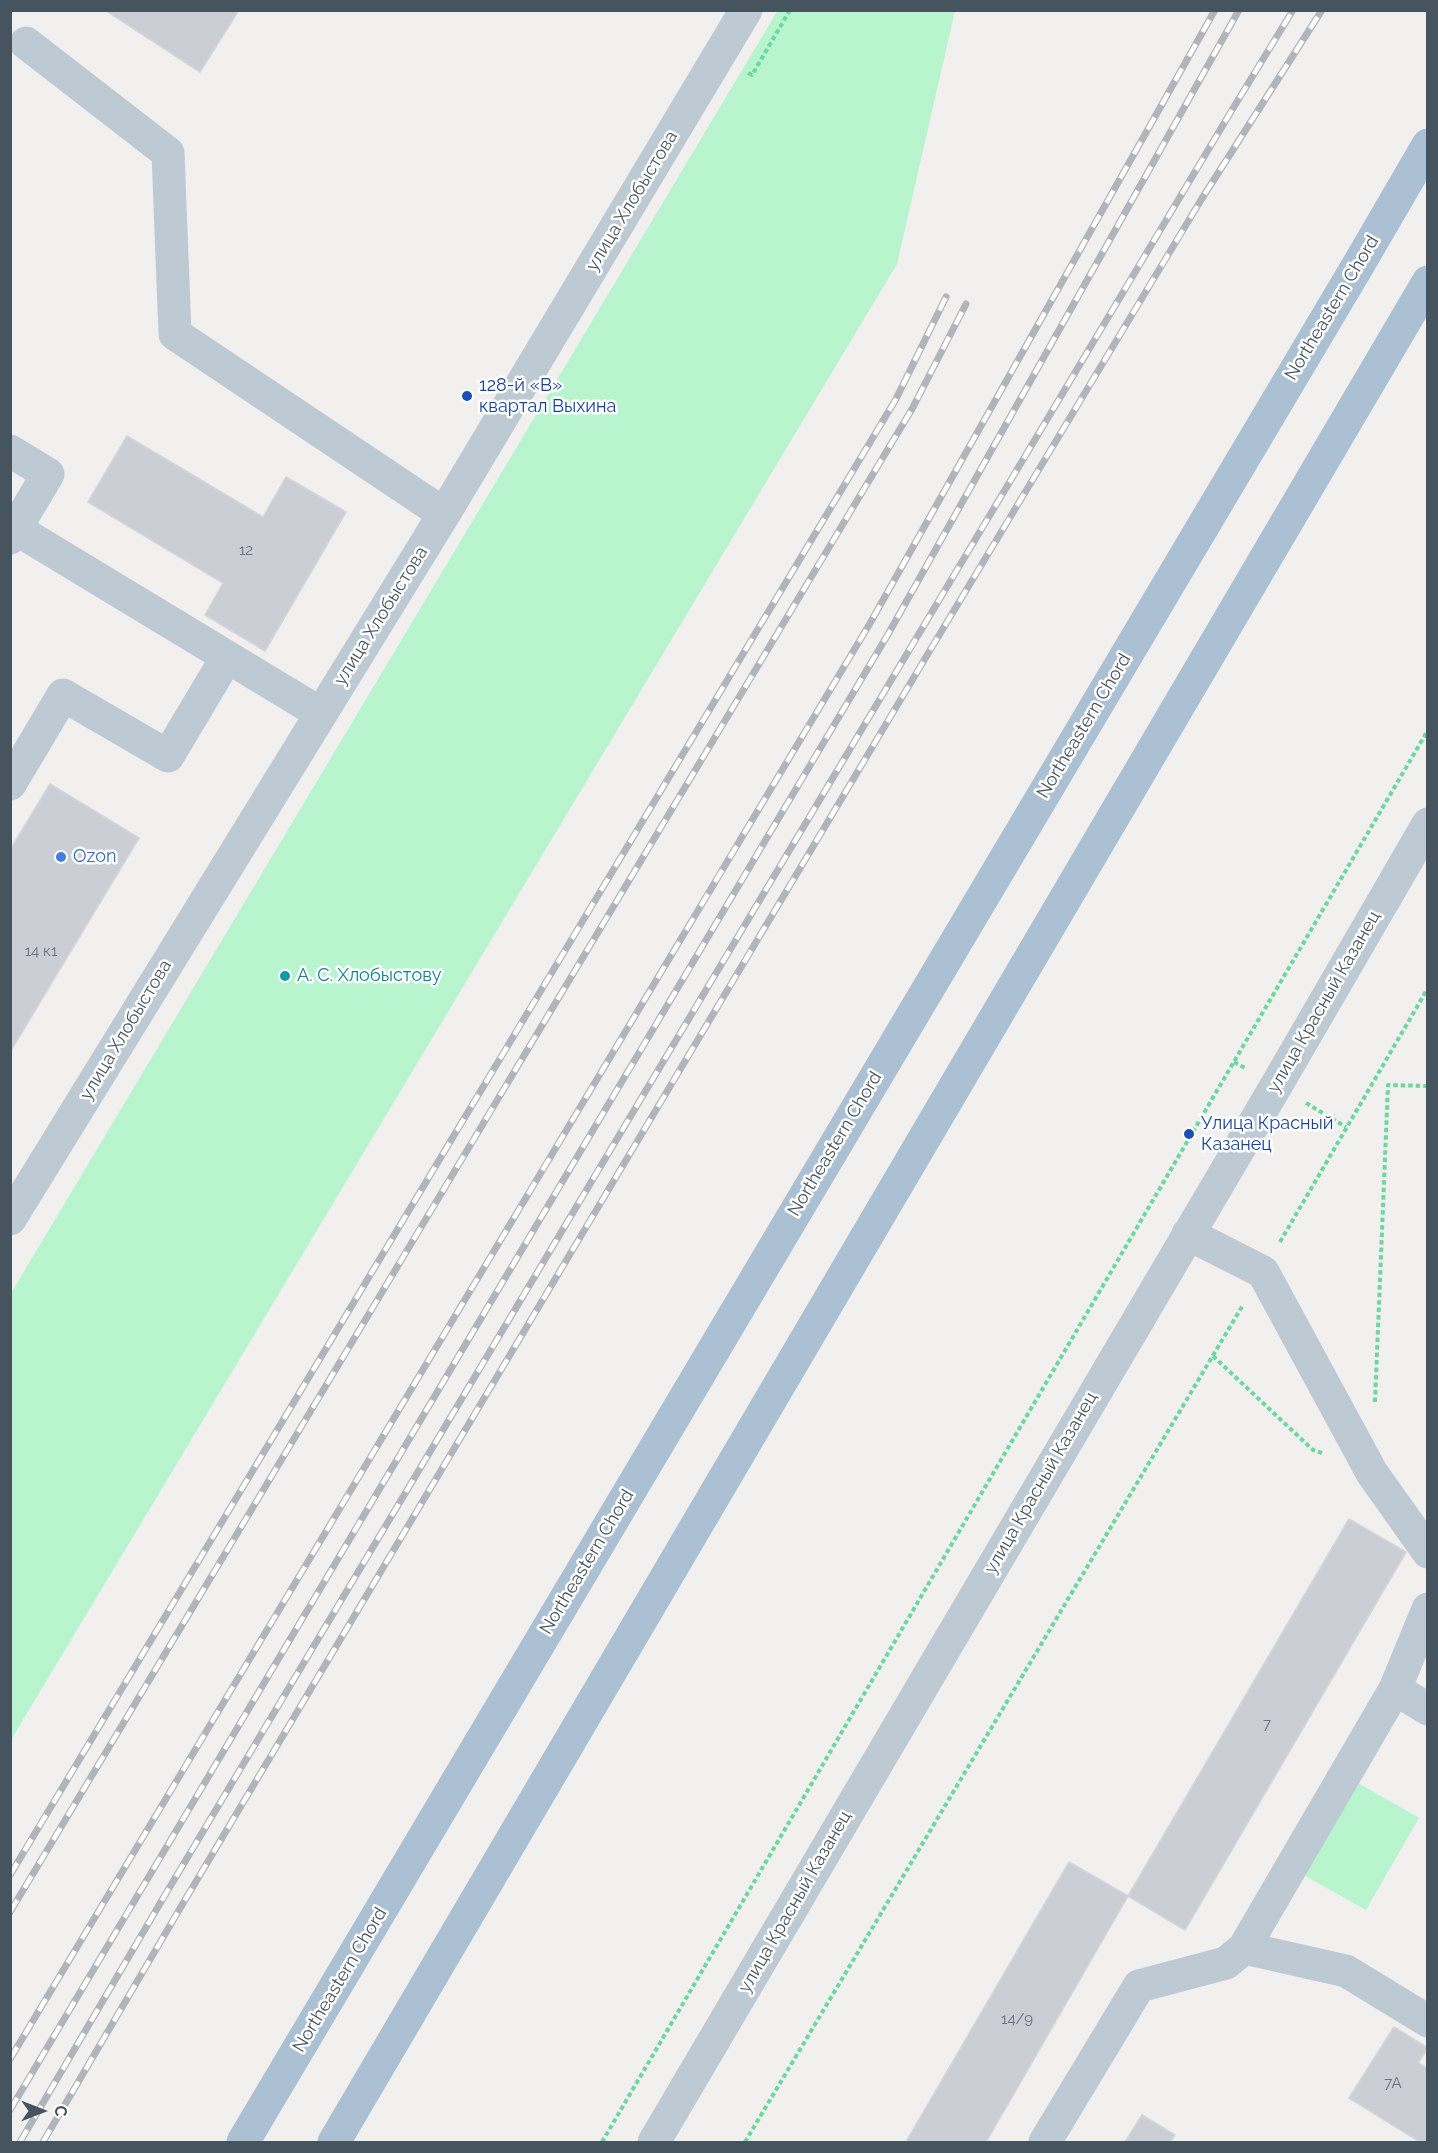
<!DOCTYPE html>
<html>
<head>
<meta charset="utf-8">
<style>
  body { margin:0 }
  #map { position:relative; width:1438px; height:2153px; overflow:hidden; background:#f2efef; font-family:Raleway,sans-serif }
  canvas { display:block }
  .frame { position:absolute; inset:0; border:12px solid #45545f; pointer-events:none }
  .north { position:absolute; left:12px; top:2081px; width:60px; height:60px; -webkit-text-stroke:4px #fff; paint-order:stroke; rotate:90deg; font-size:16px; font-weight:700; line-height:24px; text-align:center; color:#45545f }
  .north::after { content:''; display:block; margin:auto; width:21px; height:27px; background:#45545f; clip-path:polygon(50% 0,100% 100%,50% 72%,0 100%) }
</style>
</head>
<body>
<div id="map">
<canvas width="1438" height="2153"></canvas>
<div class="frame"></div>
<div class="north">С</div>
</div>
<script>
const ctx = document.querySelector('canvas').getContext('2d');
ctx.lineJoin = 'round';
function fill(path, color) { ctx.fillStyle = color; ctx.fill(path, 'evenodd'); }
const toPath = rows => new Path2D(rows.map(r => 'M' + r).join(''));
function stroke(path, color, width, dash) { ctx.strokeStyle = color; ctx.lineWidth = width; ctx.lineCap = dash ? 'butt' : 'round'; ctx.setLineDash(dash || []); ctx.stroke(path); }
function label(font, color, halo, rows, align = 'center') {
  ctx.font = font + ' Raleway,sans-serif'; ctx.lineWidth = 5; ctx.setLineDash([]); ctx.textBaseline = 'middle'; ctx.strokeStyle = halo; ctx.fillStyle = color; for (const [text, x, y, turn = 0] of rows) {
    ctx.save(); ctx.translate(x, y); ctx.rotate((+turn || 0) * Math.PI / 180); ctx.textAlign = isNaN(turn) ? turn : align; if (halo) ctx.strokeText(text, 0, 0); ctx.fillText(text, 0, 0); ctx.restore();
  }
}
const green = toPath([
  [778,10,955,11,897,264,11,1740,11,1293],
  [1353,1780,1419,1818,1366,1910,1300,1873]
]);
const building = toPath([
  [105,10,239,10,200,72,105,10],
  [127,436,263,517,286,477,346,512,265,651,205,615,223,583,88,502,127,436],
  [50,784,139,838,10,1052,10,850,50,784],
  [1349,1519,1406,1552,1185,1930,1128,1896,1349,1519],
  [1069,1862,1128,1896,986,2142,906,2142,1069,1862],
  [1394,2027,1428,2048,1418,2063,1428,2069,1428,2142,1420,2142,1349,2098,1394,2027],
  [1142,2115,1175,2135,1170,2142,1125,2142,1142,2115]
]);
const path = toPath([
  [748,73,752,75,790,10],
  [1234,1062,1247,1069],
  [1306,1103,1346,1127],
  [1280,1242,1428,988],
  [1213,1356,1313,1450,1322,1453],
  [1375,1402,1388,1085,1428,1086],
  [602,2142,1428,730],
  [745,2142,1243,1305]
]);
const minor = toPath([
  [26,43,168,153,175,334,444,514],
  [10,451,48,474,10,538],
  [16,529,320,713],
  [10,784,63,695,168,756,227,657],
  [10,1219,444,514,746,10],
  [1188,1234,1263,1272,1372,1473,1428,1552],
  [1395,1689,1428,1609],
  [1244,1948,1346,1971,1428,2021],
  [654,2142,1276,1086,1428,824],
  [1045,2142,1139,1986,1226,1963,1244,1948,1395,1689,1428,1709]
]);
const major = toPath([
  [243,2142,1360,262,1428,145],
  [334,2142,1428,282]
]);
const rail = toPath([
  [10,1875,896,399,946,297],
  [10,1912,912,409,966,304],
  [10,2059,869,625,1215,10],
  [10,2110,887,636,1239,10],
  [20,2142,165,1895,1232,110,1293,10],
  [43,2142,182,1905,926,657,1201,200,1322,10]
]);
const markers = [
  [467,396,6,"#1a4fb4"],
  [61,857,6,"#3f7fe0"],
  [285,976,6,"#0f9aa8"],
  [1189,1134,6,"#1a4fb4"]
];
const numberNames = [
  ["12",246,550],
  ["14 к1",41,951],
  ["7",1267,1724],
  ["14/9",1017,2019],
  ["7А",1393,2083]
];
const streetNames = [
  ["улица Хлобыстова",632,201,-59],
  ["Northeastern Chord",1332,308,-59],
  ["улица Хлобыстова",381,616,-58],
  ["Northeastern Chord",1084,726,-59],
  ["улица Красный Казанец",1324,1002,-60],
  ["улица Хлобыстова",126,1030,-59],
  ["Northeastern Chord",835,1144,-59],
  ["улица Красный Казанец",1041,1483,-60],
  ["Northeastern Chord",587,1562,-59],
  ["улица Красный Казанец",795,1902,-60],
  ["Northeastern Chord",340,1980,-59]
];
const transitNames = [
  ["128-й «В»",479,386],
  ["квартал Выхина",479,407],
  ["Улица Красный",1201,1124],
  ["Казанец",1201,1145]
];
const shopNames = [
  ["Ozon",73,857]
];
const cultureNames = [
  ["А. С. Хлобыстову",297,976]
];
fill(green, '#b8f5ce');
fill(building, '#cbced5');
stroke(building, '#d2d5dc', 1.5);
stroke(path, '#6cd79f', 4, [4.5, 3]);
stroke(minor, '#becad3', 33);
stroke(major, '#abc0d2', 33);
stroke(rail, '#b0b5bb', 7);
stroke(rail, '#fff', 4.5, [14]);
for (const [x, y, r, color] of markers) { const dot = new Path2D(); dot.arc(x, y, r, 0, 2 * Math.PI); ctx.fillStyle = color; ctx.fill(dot); stroke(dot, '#fff', 2); }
label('15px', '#66727c', null, numberNames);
label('18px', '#45545f', '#fff', streetNames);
label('18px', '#164399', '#fff', transitNames, 'left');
label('18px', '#366cbe', '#fff', shopNames, 'left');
label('18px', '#0d838f', '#fff', cultureNames, 'left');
</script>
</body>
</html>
